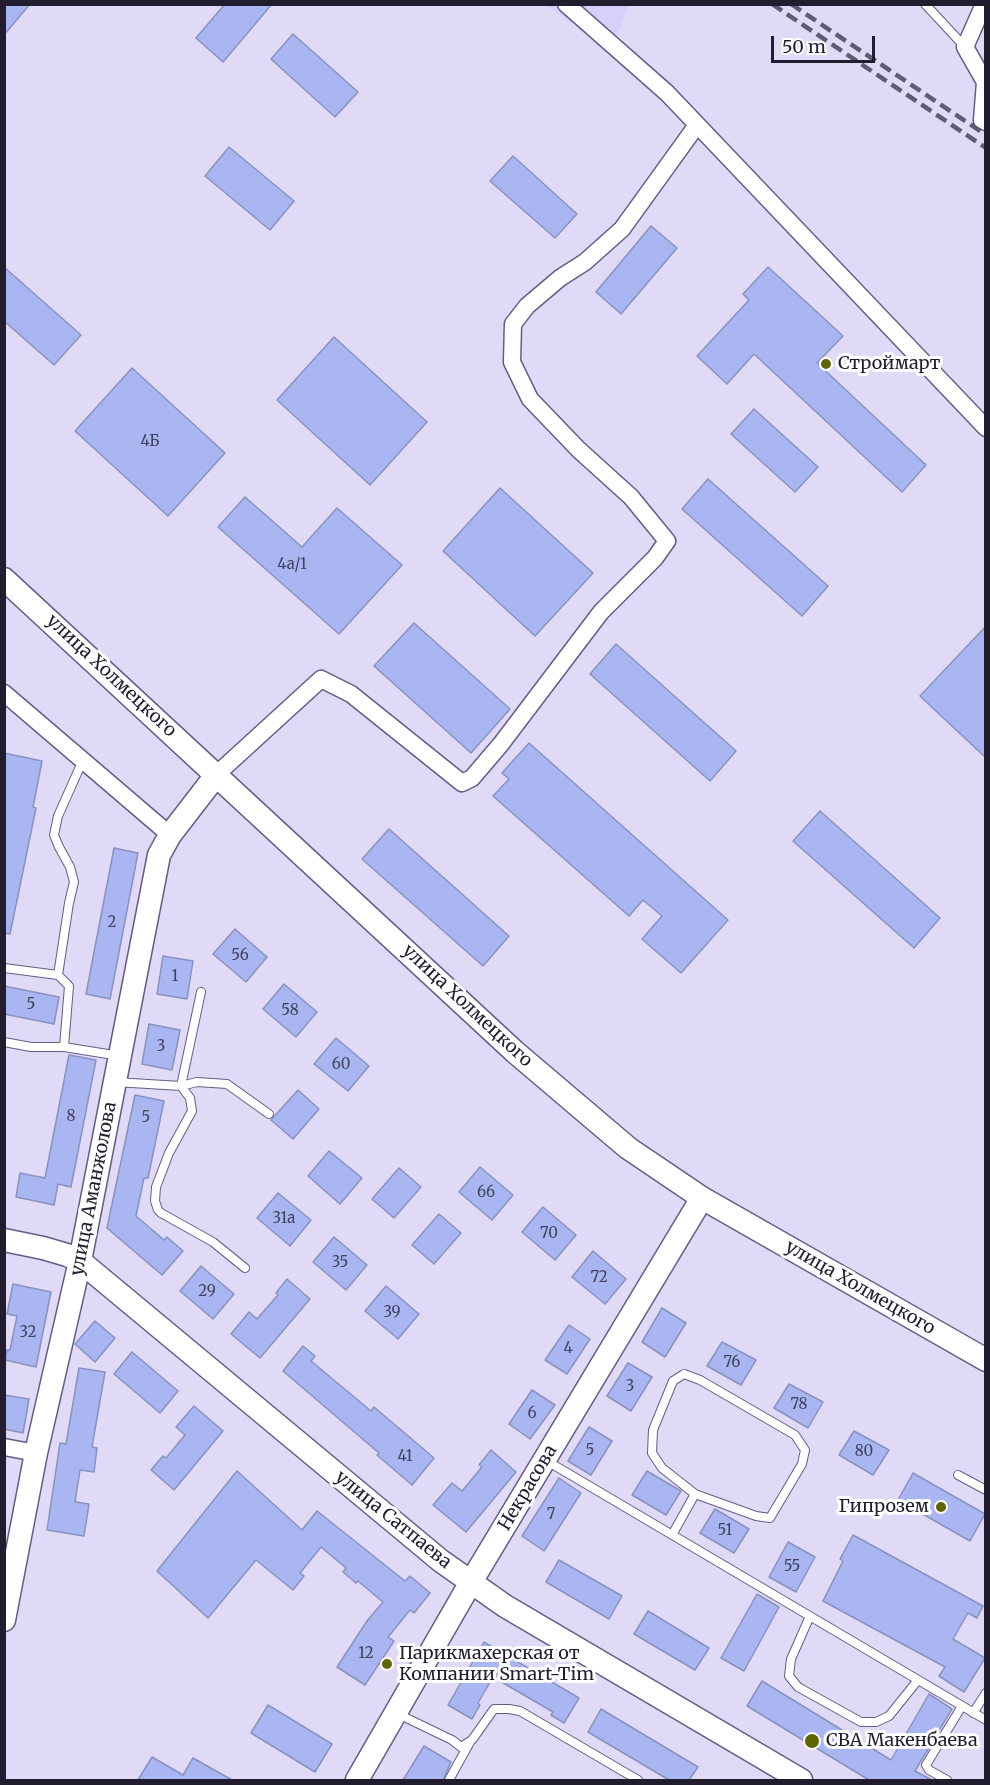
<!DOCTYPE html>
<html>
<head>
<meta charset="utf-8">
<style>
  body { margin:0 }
  #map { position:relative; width:990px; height:1785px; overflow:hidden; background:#e0daf7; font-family:Merriweather,serif }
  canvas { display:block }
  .frame { position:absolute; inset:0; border:6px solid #211d2f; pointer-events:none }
  .scale { position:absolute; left:771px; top:36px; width:104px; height:27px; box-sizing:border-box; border:3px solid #211d2f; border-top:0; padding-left:8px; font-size:18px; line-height:21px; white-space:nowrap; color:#211d2f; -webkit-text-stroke:4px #fff; paint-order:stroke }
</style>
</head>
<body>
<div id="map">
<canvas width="990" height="1785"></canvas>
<div class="frame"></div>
<div class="scale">50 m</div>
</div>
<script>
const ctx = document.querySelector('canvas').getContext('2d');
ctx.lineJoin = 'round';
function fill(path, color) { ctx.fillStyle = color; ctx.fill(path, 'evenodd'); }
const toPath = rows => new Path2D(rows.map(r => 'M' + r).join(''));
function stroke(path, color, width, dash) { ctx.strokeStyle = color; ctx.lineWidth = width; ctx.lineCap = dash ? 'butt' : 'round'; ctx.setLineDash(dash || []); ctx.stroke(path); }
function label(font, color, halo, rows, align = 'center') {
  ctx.font = font + ' Merriweather,serif'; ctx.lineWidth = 6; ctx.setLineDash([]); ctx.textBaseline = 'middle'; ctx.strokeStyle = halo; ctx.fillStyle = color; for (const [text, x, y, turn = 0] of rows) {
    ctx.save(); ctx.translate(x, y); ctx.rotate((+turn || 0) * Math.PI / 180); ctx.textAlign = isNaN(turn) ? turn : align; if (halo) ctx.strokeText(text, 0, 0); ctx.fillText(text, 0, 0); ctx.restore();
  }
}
const built = toPath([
  [546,5,629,5,611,49]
]);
const building = toPath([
  [4,4,30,4,4,35,4,4],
  [225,4,272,4,223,62,196,38,225,4],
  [293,34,358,92,335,117,271,59,293,34],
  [229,147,294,201,270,230,205,176,229,147],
  [513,156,577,214,555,238,490,181,513,156],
  [651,226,677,248,621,314,596,292,651,226],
  [4,267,81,335,54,365,4,321,4,267],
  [768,267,843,336,817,363,926,465,902,492,754,354,727,384,697,356,749,300,743,294,768,267],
  [334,337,427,422,370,485,277,400,334,337],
  [132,368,225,453,168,516,75,431,132,368],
  [754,409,818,467,795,492,731,434,754,409],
  [708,479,828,586,802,616,682,509,708,479],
  [500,488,593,573,535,636,443,551,500,488],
  [245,497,302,547,337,508,402,565,339,634,218,527,245,497],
  [414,623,510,709,471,753,374,666,414,623],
  [986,626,986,758,920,696,986,626],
  [616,644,736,751,710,781,590,674,616,644],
  [529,743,728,920,681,973,642,939,662,916,643,900,629,916,493,796,509,779,502,773,529,743],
  [4,753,42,761,33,807,36,808,10,934,4,933,4,753],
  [820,811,940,918,914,948,793,841,820,811],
  [389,829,509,936,483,966,362,859,389,829],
  [114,848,138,853,110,999,86,994,114,848],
  [235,929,267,957,246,982,213,954,235,929],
  [163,956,193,961,187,999,157,994,163,956],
  [284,984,317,1012,296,1037,263,1009,284,984],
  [4,986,59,997,54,1024,4,1014,4,986],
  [149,1024,180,1030,172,1070,142,1064,149,1024],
  [336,1038,369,1066,348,1091,314,1064,336,1038],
  [69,1055,96,1060,71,1187,58,1184,54,1205,16,1197,20,1173,45,1178,69,1055],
  [298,1090,319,1109,293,1139,271,1120,298,1090],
  [135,1095,164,1101,148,1178,144,1178,136,1216,164,1240,167,1237,183,1251,162,1275,107,1228,135,1095],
  [329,1151,362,1178,340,1204,308,1176,329,1151],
  [480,1167,513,1195,492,1220,459,1192,480,1167],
  [399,1168,421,1187,394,1218,372,1199,399,1168],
  [278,1193,311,1220,290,1246,257,1218,278,1193],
  [543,1207,576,1235,555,1260,522,1232,543,1207],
  [439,1214,461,1233,434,1264,412,1245,439,1214],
  [334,1237,367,1265,346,1290,313,1262,334,1237],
  [593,1251,626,1279,605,1304,572,1277,593,1251],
  [201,1266,234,1294,213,1319,180,1291,201,1266],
  [287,1279,310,1299,260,1358,231,1334,249,1312,257,1319,278,1295,276,1293,287,1279],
  [13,1284,51,1292,36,1367,5,1360,7,1350,10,1350,17,1316,7,1314,13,1284],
  [386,1286,419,1314,398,1339,365,1311,386,1286],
  [662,1308,686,1323,665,1357,642,1342,662,1308],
  [95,1321,115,1338,95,1362,75,1344,95,1321],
  [569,1325,590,1339,567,1374,545,1360,569,1325],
  [722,1342,756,1360,741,1385,707,1366,722,1342],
  [303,1346,315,1356,311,1361,371,1411,374,1407,434,1458,412,1485,377,1455,379,1453,283,1371,303,1346],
  [132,1352,178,1391,160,1413,114,1374,132,1352],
  [628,1363,652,1377,631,1411,607,1396,628,1363],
  [79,1368,105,1372,92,1447,97,1448,94,1472,80,1470,75,1502,89,1504,84,1536,47,1530,60,1443,66,1444,79,1368],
  [789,1384,823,1402,808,1428,774,1408,789,1384],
  [532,1390,555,1405,530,1439,509,1424,532,1390],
  [4,1395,29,1399,23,1433,4,1429,4,1395],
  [194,1406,223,1431,174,1490,151,1470,163,1456,166,1458,185,1435,176,1427,194,1406],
  [589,1427,612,1441,591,1475,568,1461,589,1427],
  [854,1431,889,1450,873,1475,839,1455,854,1431],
  [491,1450,516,1472,466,1532,433,1505,452,1483,462,1491,482,1467,479,1465,491,1450],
  [237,1471,302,1530,317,1511,405,1581,410,1576,430,1593,414,1613,410,1610,388,1637,394,1641,365,1685,337,1667,367,1621,383,1602,358,1581,356,1583,343,1572,346,1568,321,1547,300,1573,304,1576,293,1590,256,1560,208,1618,157,1571,237,1471],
  [647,1471,681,1491,666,1515,632,1495,647,1471],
  [913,1473,985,1514,970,1541,898,1500,913,1473],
  [559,1478,581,1493,544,1551,522,1536,559,1478],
  [715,1509,749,1529,734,1553,700,1533,715,1509],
  [853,1535,983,1606,977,1618,968,1613,953,1639,985,1658,964,1692,939,1676,945,1667,823,1601,843,1561,840,1559,853,1535],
  [788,1542,815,1557,796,1592,769,1577,788,1542],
  [559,1560,622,1596,609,1619,546,1582,559,1560],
  [757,1594,779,1607,744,1671,721,1658,757,1594],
  [648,1611,709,1648,695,1670,634,1634,648,1611],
  [484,1642,579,1698,564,1723,551,1715,553,1712,493,1677,478,1703,480,1705,472,1719,448,1705,484,1642],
  [762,1681,891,1760,929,1694,952,1709,915,1771,932,1780,869,1780,747,1706,762,1681],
  [268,1705,332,1744,315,1772,251,1733,268,1705],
  [601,1709,698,1767,689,1780,669,1780,588,1732,601,1709],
  [424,1746,451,1762,443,1780,403,1780,424,1746],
  [152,1757,183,1775,193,1758,232,1780,138,1780,152,1757]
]);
const lane = toPath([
  [925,4,965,47],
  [4,968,58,975,69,986,64,1047],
  [58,975,69,903,74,882,70,867,59,847,54,835,58,816,83,760],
  [201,992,181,1086,190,1098,192,1111,169,1153,156,1187,155,1201,158,1210,161,1213,213,1242,245,1268],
  [4,1042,31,1047,64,1047,120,1056],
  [115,1082,181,1086,197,1082,227,1084,269,1114],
  [684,1374,700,1380,795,1435,805,1450,802,1464,770,1518,756,1516,695,1494,662,1468,652,1453,653,1430,673,1381,684,1374],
  [547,1461,986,1720],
  [958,1475,986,1490],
  [672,1535,695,1494],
  [810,1616,791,1659,789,1676,798,1687,861,1722,876,1722,889,1716,918,1680],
  [396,1713,452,1740,461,1747,472,1740,494,1709,509,1709,520,1711,638,1780],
  [973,1713,986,1693],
  [449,1780,470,1742],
  [947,1780,929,1770,926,1765,962,1706]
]);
const street = toPath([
  [566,4,667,93,986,428],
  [984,4,965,47,985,82,982,120,986,122],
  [4,693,170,835],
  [217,774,321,679,351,694,462,783,472,778,501,744,601,612,655,558,667,541,631,497,579,450,530,399,512,362,513,324,527,306,560,278,585,262,622,229,697,125],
  [4,1447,36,1453]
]);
const secondary = toPath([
  [4,579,515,1052,628,1148,702,1198,986,1360],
  [4,1240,43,1248,67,1255,80,1261,441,1561,505,1606,801,1780],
  [4,1620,36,1453,80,1261,159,855,170,835,217,774],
  [357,1780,471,1582,702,1198]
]);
const rail = toPath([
  [772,4,986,148],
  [791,4,986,135]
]);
const markers = [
  [826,364,6,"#5e6502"],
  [941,1507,6,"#5e6502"],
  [387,1664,6,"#5e6502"],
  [812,1741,8,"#5e6502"]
];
const numberNames = [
  ["4Б",150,442],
  ["4а/1",292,565],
  ["2",112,923],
  ["56",240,956],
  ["1",175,977],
  ["5",31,1005],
  ["58",290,1011],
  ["3",161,1047],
  ["60",341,1065],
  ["8",71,1117],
  ["5",146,1118],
  ["66",486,1193],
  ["31а",284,1219],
  ["70",549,1234],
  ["35",340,1263],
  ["72",599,1278],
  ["29",207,1292],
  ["39",392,1313],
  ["32",28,1333],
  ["4",568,1349],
  ["76",732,1363],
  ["3",630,1387],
  ["78",799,1405],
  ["6",532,1414],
  ["5",590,1451],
  ["80",864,1452],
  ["41",405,1457],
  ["7",551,1515],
  ["51",725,1531],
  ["55",792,1567],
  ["12",366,1654]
];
const poiNames = [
  ["Строймарт",838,364],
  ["Гипрозем",929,1507,"right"],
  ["Парикмахерская от",399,1654],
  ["Компании Smart-Tim",399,1675],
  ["СВА Макенбаева",826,1741]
];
const streetNames = [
  ["улица Холмецкого",111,676,43],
  ["улица Холмецкого",467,1006,43],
  ["улица Аманжолова",94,1189,-79],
  ["улица Холмецкого",860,1288,30],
  ["Некрасова",528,1488,-59],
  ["улица Сатпаева",393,1520,39]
];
fill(built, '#d8cffc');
fill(building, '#a9b6f2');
stroke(building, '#8892bf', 1.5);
stroke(lane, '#655c86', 10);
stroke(street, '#655c86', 19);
stroke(secondary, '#655c86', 25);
stroke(lane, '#fff', 8);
stroke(street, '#fff', 16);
stroke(secondary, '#fff', 22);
stroke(rail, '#605b71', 4.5, [12, 6]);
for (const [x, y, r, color] of markers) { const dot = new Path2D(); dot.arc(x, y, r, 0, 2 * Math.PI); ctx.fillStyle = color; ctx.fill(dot); stroke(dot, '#fff', 2); }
label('15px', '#434360', null, numberNames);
label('18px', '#211d2f', '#fff', poiNames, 'left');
label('18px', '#211d2f', '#fff', streetNames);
</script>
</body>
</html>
